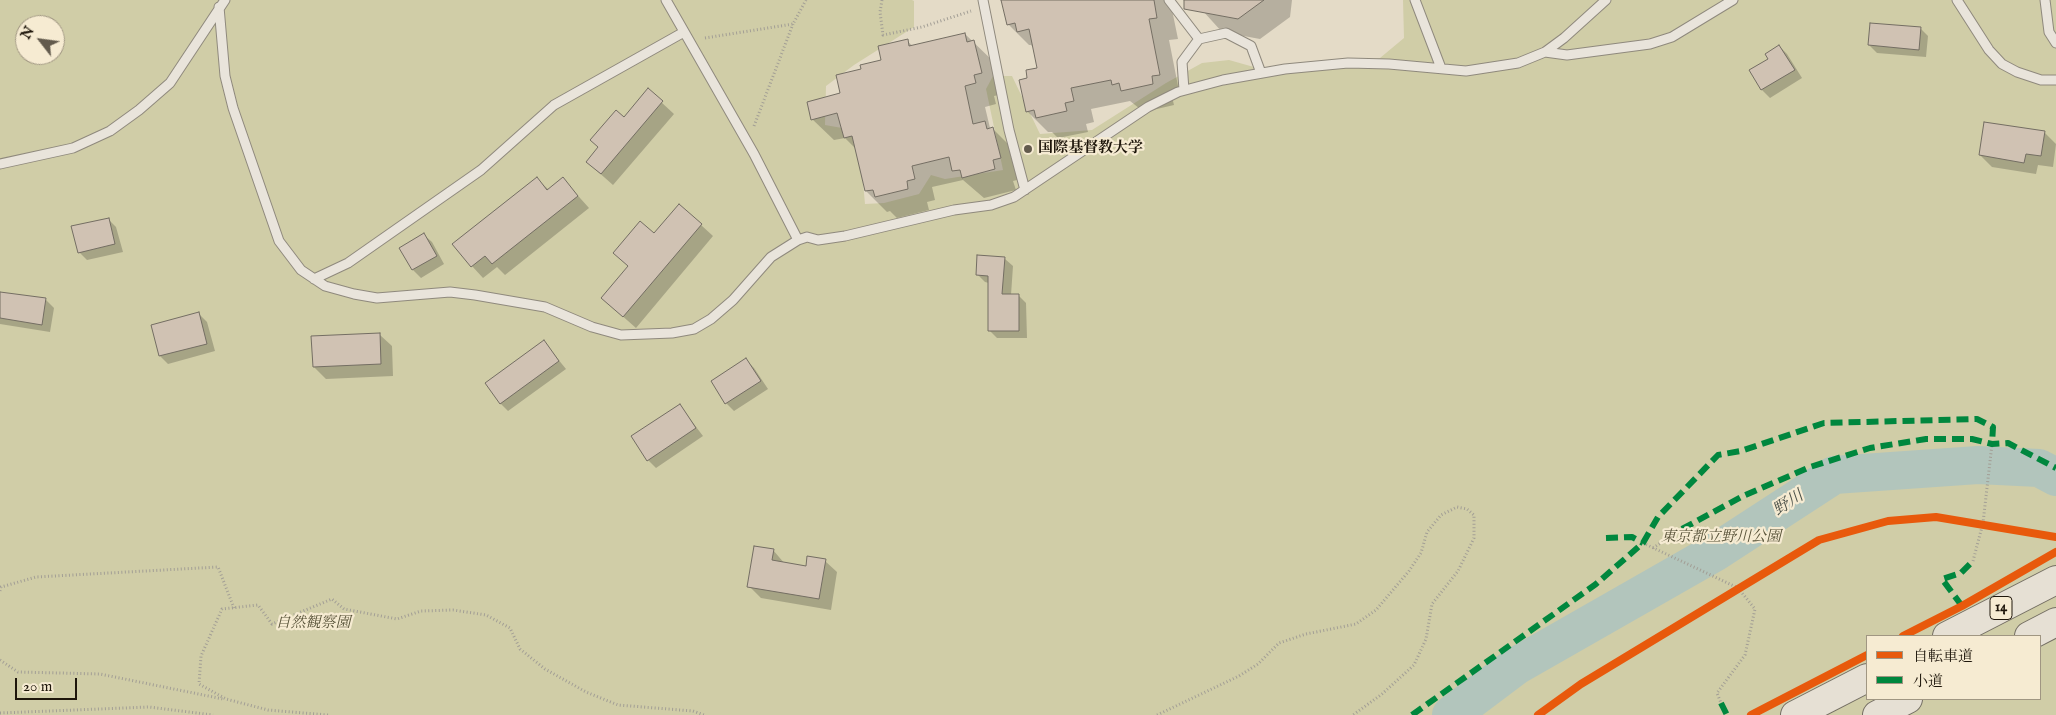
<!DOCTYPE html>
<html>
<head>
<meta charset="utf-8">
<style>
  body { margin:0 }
  #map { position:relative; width:2056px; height:715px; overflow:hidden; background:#e4dbc7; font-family:"IM FELL English","Noto Serif JP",serif }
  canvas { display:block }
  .legend { position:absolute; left:1866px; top:635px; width:175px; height:65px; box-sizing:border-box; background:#f6ebd2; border:1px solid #a09682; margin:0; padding:6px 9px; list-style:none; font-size:15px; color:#1e160b }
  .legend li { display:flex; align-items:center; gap:10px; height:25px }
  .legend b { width:25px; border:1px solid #a09682 }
  .north { position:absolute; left:15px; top:15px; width:50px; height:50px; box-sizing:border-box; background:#f6ebd2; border:1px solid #a09682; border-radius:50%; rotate:300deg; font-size:14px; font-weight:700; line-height:20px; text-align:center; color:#1e160b }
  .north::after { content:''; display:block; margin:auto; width:18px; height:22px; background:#635b4d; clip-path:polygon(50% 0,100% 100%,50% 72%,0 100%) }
  .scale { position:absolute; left:15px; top:678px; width:62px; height:22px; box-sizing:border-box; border:2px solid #1e160b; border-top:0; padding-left:6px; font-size:15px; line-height:18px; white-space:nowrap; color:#1e160b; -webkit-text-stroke:4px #f6ebd2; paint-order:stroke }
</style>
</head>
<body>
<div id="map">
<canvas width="2056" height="715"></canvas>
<ul class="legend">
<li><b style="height:6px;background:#e8590c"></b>自転車道</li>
<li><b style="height:6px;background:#00873e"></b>小道</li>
</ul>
<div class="north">N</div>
<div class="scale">20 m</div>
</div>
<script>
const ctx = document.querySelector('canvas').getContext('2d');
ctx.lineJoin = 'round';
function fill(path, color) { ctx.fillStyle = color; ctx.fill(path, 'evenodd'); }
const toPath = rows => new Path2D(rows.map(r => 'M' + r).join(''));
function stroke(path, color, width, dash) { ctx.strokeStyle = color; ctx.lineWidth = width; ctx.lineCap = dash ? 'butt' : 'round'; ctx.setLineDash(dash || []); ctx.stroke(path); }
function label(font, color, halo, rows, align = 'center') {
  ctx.font = font + ' "IM FELL English","Noto Serif JP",serif'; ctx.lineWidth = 4.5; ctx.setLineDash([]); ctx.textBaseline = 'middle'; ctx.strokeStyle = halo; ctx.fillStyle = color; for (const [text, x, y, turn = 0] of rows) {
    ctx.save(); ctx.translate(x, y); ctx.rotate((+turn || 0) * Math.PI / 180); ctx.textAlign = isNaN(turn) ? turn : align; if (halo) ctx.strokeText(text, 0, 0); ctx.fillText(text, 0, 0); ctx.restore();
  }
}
const green = toPath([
  [0,0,912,0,914,1,914,27,854,65,826,86,825,125,848,129,859,139,865,204,884,203,919,194,931,175,945,179,1003,170,986,89,993,76,1012,76,1040,134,1092,130,1166,83,1202,63,1229,60,1275,73,1380,58,1404,38,1403,0,2056,0,2056,715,0,715],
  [25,25,55,25,55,55,25,55],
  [1867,636,2040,636,2040,699,1867,699]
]);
const shadow = toPath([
  [1003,0,1170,0,1178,39,1169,40,1180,96,1172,97,1174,105,1144,112,1130,101,1091,109,1094,122,1086,124,1088,132,1058,138,1052,132,1048,132,1027,111,1029,79,1039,69,1034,48,1031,45,1029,45,1008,24],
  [1193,0,1292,0,1290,17,1260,39,1222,32],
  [1920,28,1928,36,1926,57,1877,53,1869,45],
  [965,34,995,63,1003,94,994,96,996,104,985,107,990,128,993,129,1014,150,1021,179,1013,181,1016,190,984,198,963,180,932,187,935,200,927,202,929,210,897,218,890,211,887,212,866,191,856,149,845,138,834,140,812,119,842,94,863,70,883,61,907,41,914,47],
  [1779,46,1787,54,1802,78,1770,98,1762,90,1750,70,1769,59],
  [648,90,674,114,613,185,587,162],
  [2045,133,2056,144,2053,167,2038,165,2036,174,1992,167,1980,155],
  [536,178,549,190,563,179,589,208,505,275,497,267,483,278,472,266],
  [108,219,116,227,123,252,87,260,79,252],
  [701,225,713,236,636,328,602,298,629,267,615,253,654,235],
  [424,235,432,242,444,264,421,278,413,270],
  [1005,259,1013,266,1011,295,1018,295,1026,303,1027,338,997,338,989,330,989,283,985,282,977,274],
  [0,293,46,300,54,308,50,332,0,324],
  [199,314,207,322,215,351,168,364,160,356,153,326],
  [380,335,392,346,393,376,326,379,314,367],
  [544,342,566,369,508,411,500,403],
  [746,360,754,368,768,389,734,411,726,403],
  [680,406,703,436,656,468,648,460],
  [773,550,785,564,807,567,825,561,837,572,831,610,761,598,749,586]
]);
const river = toPath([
  [1451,715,1516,666,1714,553,1834,475,1978,465,2039,468,2056,477]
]);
const building = toPath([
  [1001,0,1154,0,1157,18,1149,19,1160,75,1152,76,1153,84,1121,91,1119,83,1112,85,1111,80,1071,88,1074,101,1065,103,1067,111,1036,118,1034,110,1026,112,1019,80,1027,78,1026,70,1037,68,1029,29,1017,32,1015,23,1007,25,1001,0],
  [1184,0,1264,0,1238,19,1184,9,1184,0],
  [1870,23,1921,27,1919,50,1868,45,1870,23],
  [965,33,967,42,974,40,982,73,974,75,976,83,965,86,973,124,985,121,987,129,993,127,1001,158,993,160,995,169,962,178,960,170,952,171,949,157,912,166,915,179,907,181,908,189,875,197,873,190,865,191,852,136,844,138,837,113,811,120,807,102,840,93,836,75,861,69,860,65,881,60,878,46,908,39,909,46,965,33],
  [1779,45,1795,70,1761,90,1749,70,1768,59,1765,54,1779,45],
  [648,88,663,101,601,174,586,162,598,147,590,140,616,110,624,117,648,88],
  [1984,122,2045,131,2041,156,2026,154,2024,163,1979,155,1984,122],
  [537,177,547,190,563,177,578,196,492,264,485,256,471,267,452,244,537,177],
  [679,204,702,224,623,317,601,298,628,266,613,253,640,221,654,233,679,204],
  [109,218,115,244,78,253,71,226,109,218],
  [424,233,437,256,412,270,399,248,424,233],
  [977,255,1005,257,1002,294,1019,294,1019,331,988,331,988,276,976,275,977,255],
  [0,292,46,298,42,325,0,318,0,292],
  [199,312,207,344,159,356,151,325,199,312],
  [380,333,381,364,313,367,311,336,380,333],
  [544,340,559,361,500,404,485,383,544,340],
  [746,358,761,381,725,404,711,381,746,358],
  [680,404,696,428,647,461,631,436,680,404],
  [754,546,774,549,772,560,806,566,807,556,826,559,819,599,747,587,754,546]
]);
const path = toPath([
  [882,0,880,12,883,35,922,27,971,11],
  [705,38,793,24,806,0],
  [754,126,793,24],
  [1983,523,2054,536],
  [1643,543,1738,588,1755,609,1745,655,1717,693,1721,703],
  [1653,548,1682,529],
  [1973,561,1983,523,1992,444],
  [0,591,1,587,36,577,218,567,234,608],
  [0,660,18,672,100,674,223,699],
  [0,713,149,707,213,715],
  [328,715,268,710,226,699,199,684,201,656,222,609,258,605,272,624,332,599,344,609,397,619,421,611,453,610,486,615,510,628,520,649,545,669,586,692,618,705,693,711,704,715],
  [1157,715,1239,676,1258,664,1279,643,1306,634,1356,624,1376,610,1409,571,1421,553,1427,532,1441,515,1457,507,1467,509,1474,515,1474,538,1458,571,1432,604,1426,639,1414,665,1382,694,1353,715]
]);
const lane = toPath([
  [666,0,754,154,798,240],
  [983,0,1009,130,1025,190],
  [1169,0,1199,39],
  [1415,0,1441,68],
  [1957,0,1989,50,2002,64,2017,72,2041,80,2056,80],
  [2045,0,2049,32,2056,43],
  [219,7,225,76,233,108,279,241,301,270,325,286,354,294,377,298,450,292,475,295,545,307,592,327,621,335,672,333,694,329,711,319,733,300,771,257,798,240,807,237,818,240,845,236,954,210,991,205,1014,197,1148,107,1178,92,1223,80,1285,69,1348,63,1389,64,1466,71,1518,63,1545,52,1564,38,1606,0],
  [1545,52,1567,55,1650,44,1672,37,1733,0],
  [1184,90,1182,62,1199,39,1226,33,1251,46,1261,73],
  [0,164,73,148,110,131,139,110,170,83,225,0],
  [314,279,348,263,481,170,554,105,684,32]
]);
const primary = toPath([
  [1947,636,2056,580],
  [2029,636,2056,622],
  [1795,715,1867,678],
  [1877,715,1908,699]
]);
const quiet = toPath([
  [1682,529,1743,496,1810,467,1870,448,1926,439,1972,439,1992,444,2008,443,2056,468],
  [1606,538,1632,537,1643,543],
  [1962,606,1942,579,1961,573,1973,561],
  [1721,703,1727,715],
  [1412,715,1596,584,1643,543,1658,517,1718,455,1741,451,1824,423,1977,419,1993,427,1992,444]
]);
const cycleway = toPath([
  [1903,636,1962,606,2056,552],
  [1538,715,1581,684,1819,540,1888,521,1936,517,2056,537],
  [1751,715,1867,655]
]);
const markers = [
  [1028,149,5,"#635b4d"]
];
const shields = [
  [2001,608,22]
];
const shieldNames = [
  ["14",2001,608]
];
const poiNames = [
  ["国際基督教大学",1038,149]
];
const parkNames = [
  ["東京都立野川公園",1721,538],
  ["自然観察園",313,624]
];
const waterNames = [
  ["野川",1789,504,-33]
];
fill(green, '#d0cda7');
fill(shadow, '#0003');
stroke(river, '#b2c5bc', 38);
fill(building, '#d0c2b3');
stroke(building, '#746e63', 1);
stroke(lane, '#8f897d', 11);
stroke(primary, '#746e63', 30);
stroke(path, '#a29e95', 3, [1, 2.5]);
stroke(lane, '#e9e4db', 9);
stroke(primary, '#e6e0d4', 28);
stroke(quiet, '#00873e', 6, [12, 6]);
stroke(cycleway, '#e8590c', 8);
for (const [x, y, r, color] of markers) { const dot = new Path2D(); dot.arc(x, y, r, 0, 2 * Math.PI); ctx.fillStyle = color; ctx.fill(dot); stroke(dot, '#f6ebd2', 2); }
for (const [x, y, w] of shields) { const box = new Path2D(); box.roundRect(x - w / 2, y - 11.5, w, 23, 4); ctx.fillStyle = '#f6ebd2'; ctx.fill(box); stroke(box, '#1e160b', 1); }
label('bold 14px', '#1e160b', null, shieldNames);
label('bold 15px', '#1e160b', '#f6ebd2', poiNames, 'left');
label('italic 15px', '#575238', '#f6ebd2', parkNames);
label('italic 16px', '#4a5048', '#f6ebd2', waterNames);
</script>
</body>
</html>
